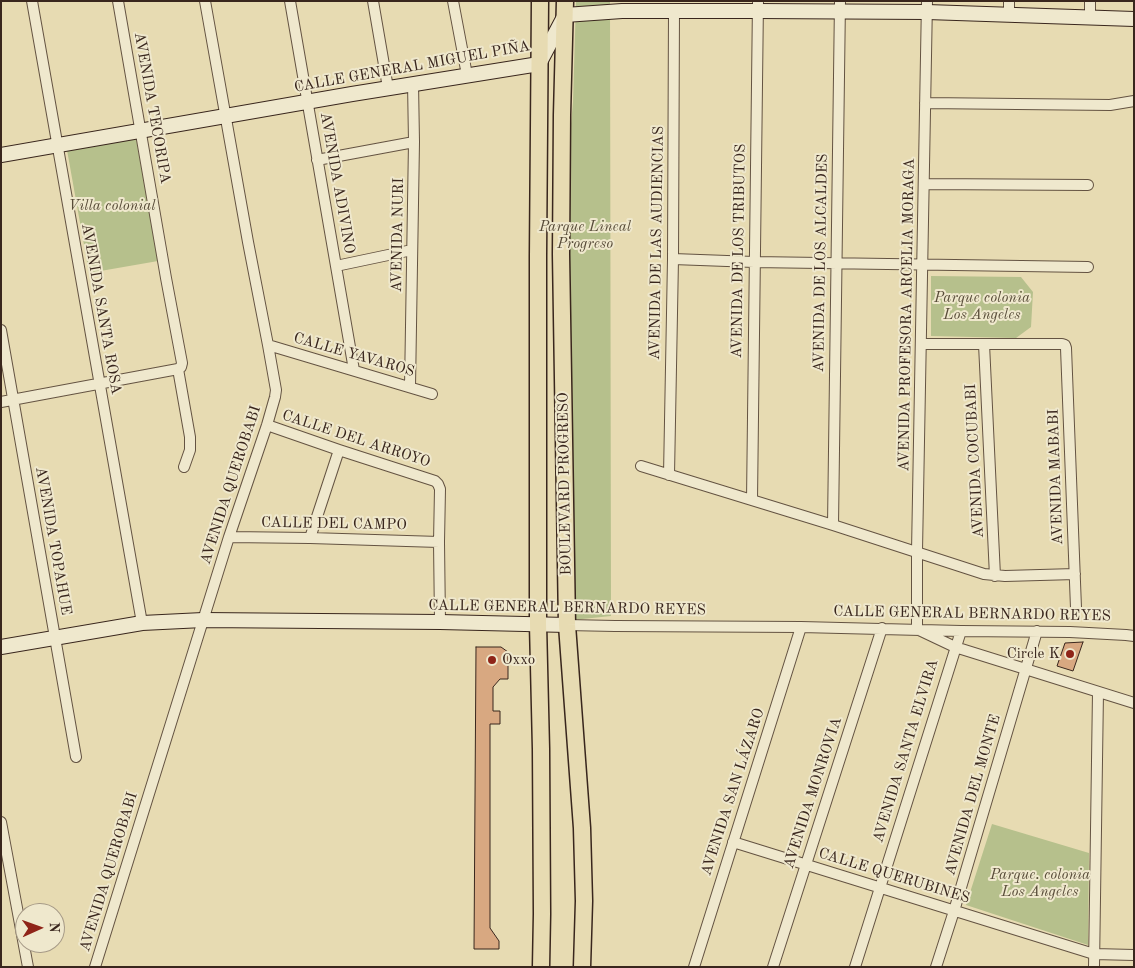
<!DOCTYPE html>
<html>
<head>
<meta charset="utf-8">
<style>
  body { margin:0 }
  #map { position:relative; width:1135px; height:968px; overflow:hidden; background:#e7dbb2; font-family:"Old Standard TT",serif }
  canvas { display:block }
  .frame { position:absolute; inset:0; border:2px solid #39261d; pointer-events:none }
  .north { position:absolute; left:15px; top:903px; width:50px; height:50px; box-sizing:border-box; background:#efe8cd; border:1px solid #a69a87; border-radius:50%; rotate:88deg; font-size:14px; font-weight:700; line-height:20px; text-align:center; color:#39261d }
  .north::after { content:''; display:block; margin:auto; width:18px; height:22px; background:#8f2418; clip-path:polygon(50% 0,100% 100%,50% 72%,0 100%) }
</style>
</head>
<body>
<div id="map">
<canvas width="1135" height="968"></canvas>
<div class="frame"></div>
<div class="north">N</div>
</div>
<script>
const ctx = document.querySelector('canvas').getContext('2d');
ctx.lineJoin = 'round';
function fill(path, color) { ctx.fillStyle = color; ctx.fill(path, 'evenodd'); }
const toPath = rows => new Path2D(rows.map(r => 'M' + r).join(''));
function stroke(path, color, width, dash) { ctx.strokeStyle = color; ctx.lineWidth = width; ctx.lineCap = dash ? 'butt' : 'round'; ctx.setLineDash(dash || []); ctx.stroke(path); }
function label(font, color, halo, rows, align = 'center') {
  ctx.font = font + ' "Old Standard TT",serif'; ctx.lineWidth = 4; ctx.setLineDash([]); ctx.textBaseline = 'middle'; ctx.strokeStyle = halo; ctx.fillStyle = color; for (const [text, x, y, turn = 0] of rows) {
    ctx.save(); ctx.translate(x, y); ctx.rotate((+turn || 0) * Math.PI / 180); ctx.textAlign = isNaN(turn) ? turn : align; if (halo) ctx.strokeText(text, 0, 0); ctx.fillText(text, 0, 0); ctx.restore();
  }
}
const green = toPath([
  [576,1,610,1,611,616,573,620,561,234,573,102],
  [136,138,158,261,89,273,67,150],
  [931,276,1021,277,1033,292,1031,327,1016,338,931,336],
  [992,824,1089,853,1088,945,966,905]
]);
const building = toPath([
  [1083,642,1073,671,1057,666,1065,643,1083,642],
  [476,647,501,647,508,652,508,679,500,679,493,687,493,711,500,711,500,724,490,724,490,928,499,941,499,949,474,949,476,647]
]);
const street = toPath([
  [32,1,142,623],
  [290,1,354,370],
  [373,1,388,88],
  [453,1,467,75],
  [927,1,917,551,917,629,955,647,1134,703],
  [1009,15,1009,1],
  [1090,17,1090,1],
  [925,103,1110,105,1134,101],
  [317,160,414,142],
  [924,184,1088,185],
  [673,259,754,262,1088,267],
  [336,266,412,250],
  [1,330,76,757],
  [922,344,1062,344,1065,345,1066,348,1076,608],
  [984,344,995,576],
  [268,345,432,394],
  [178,369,190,437,190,450,184,467],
  [410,387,414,142,413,83],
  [1,402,178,369,181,367,182,363,166,278,118,1],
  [267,425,339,450,435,481,438,484,440,489,439,542,440,622],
  [641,466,833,525,984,574,1005,576,1075,574],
  [669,475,673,259,674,10],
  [752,500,758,1],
  [833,525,840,1],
  [229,537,310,538,439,542],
  [310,538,339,450],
  [567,625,615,626,801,627,961,631,1070,632,1126,635,1134,636],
  [1,822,28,967],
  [733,842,1094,954,1134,955],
  [95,967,229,537,267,425,275,397,276,390,268,345,248,242,205,1],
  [694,967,801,627],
  [773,967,882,628],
  [855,967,961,631],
  [936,967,954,911,1037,631],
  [1094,967,1098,692]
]);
const secondary = toPath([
  [1,155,352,94,539,64,565,15,622,11,758,11,927,12,1134,19],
  [1,647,142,623,203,620,440,622,567,625]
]);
const primary = toPath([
  [540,1,538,256,538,624,541,749,542,914,541,967],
  [565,1,562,115,561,254,567,625,582,828,584,901,582,967]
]);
const markers = [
  [1070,654,5,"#8f2418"],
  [492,660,5,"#8f2418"]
];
const streetNames = [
  ["CALLE GENERAL MIGUEL PIÑA",412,67,-10],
  ["AVENIDA TECORIPA",152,108,80],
  ["AVENIDA ADIVINO",337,183,80],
  ["AVENIDA NURI",398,235,-89],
  ["AVENIDA DE LAS AUDIENCIAS",657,243,-89],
  ["AVENIDA DE LOS TRIBUTOS",739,251,-89],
  ["AVENIDA DE LOS ALCALDES",821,263,-89],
  ["AVENIDA SANTA ROSA",101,309,80],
  ["AVENIDA PROFESORA ARCELIA MORAGA",907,315,-89],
  ["CALLE YAVAROS",354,355,16],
  ["CALLE DEL ARROYO",356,439,18],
  ["AVENIDA COCUBABI",975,461,-93],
  ["AVENIDA MABABI",1056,477,-92],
  ["BOULEVARD PROGRESO",565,484,-91],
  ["AVENIDA QUEROBABI",231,485,-72],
  ["CALLE DEL CAMPO",334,524,1],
  ["AVENIDA TOPAHUE",53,541,80],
  ["CALLE GENERAL BERNARDO REYES",567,608,1],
  ["CALLE GENERAL BERNARDO REYES",972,614,1],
  ["AVENIDA SANTA ELVIRA",906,751,-73],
  ["AVENIDA SAN LÁZARO",733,792,-72],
  ["AVENIDA MONROVIA",813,793,-72],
  ["AVENIDA DEL MONTE",973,795,-74],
  ["AVENIDA QUEROBABI",109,872,-73],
  ["CALLE QUERUBINES",894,876,17]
];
const parkNames = [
  ["Villa colonial",112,206],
  ["Parque Lineal",585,227],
  ["Progreso",585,244],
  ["Parque colonia",982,298],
  ["Los Angeles",982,315],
  ["Parque. colonia",1040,875],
  ["Los Angeles",1040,892]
];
const poiNames = [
  ["Circle K",1060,654],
  ["Oxxo",502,660,"left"]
];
fill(green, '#b6c08c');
fill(building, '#d8a881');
stroke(building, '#39261d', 1);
stroke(street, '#645342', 12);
stroke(secondary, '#39261d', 16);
stroke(primary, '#39261d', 19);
stroke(street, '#efe8cd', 10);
stroke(secondary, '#efe8cd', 14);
stroke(primary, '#e7dbb2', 16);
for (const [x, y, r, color] of markers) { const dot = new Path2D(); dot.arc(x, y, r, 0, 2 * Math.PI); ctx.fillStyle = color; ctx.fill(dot); stroke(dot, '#efe8cd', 2); }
label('15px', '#39261d', '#efe8cd', streetNames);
label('italic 15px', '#584c39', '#efe8cd', parkNames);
label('15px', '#39261d', '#efe8cd', poiNames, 'right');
</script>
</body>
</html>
